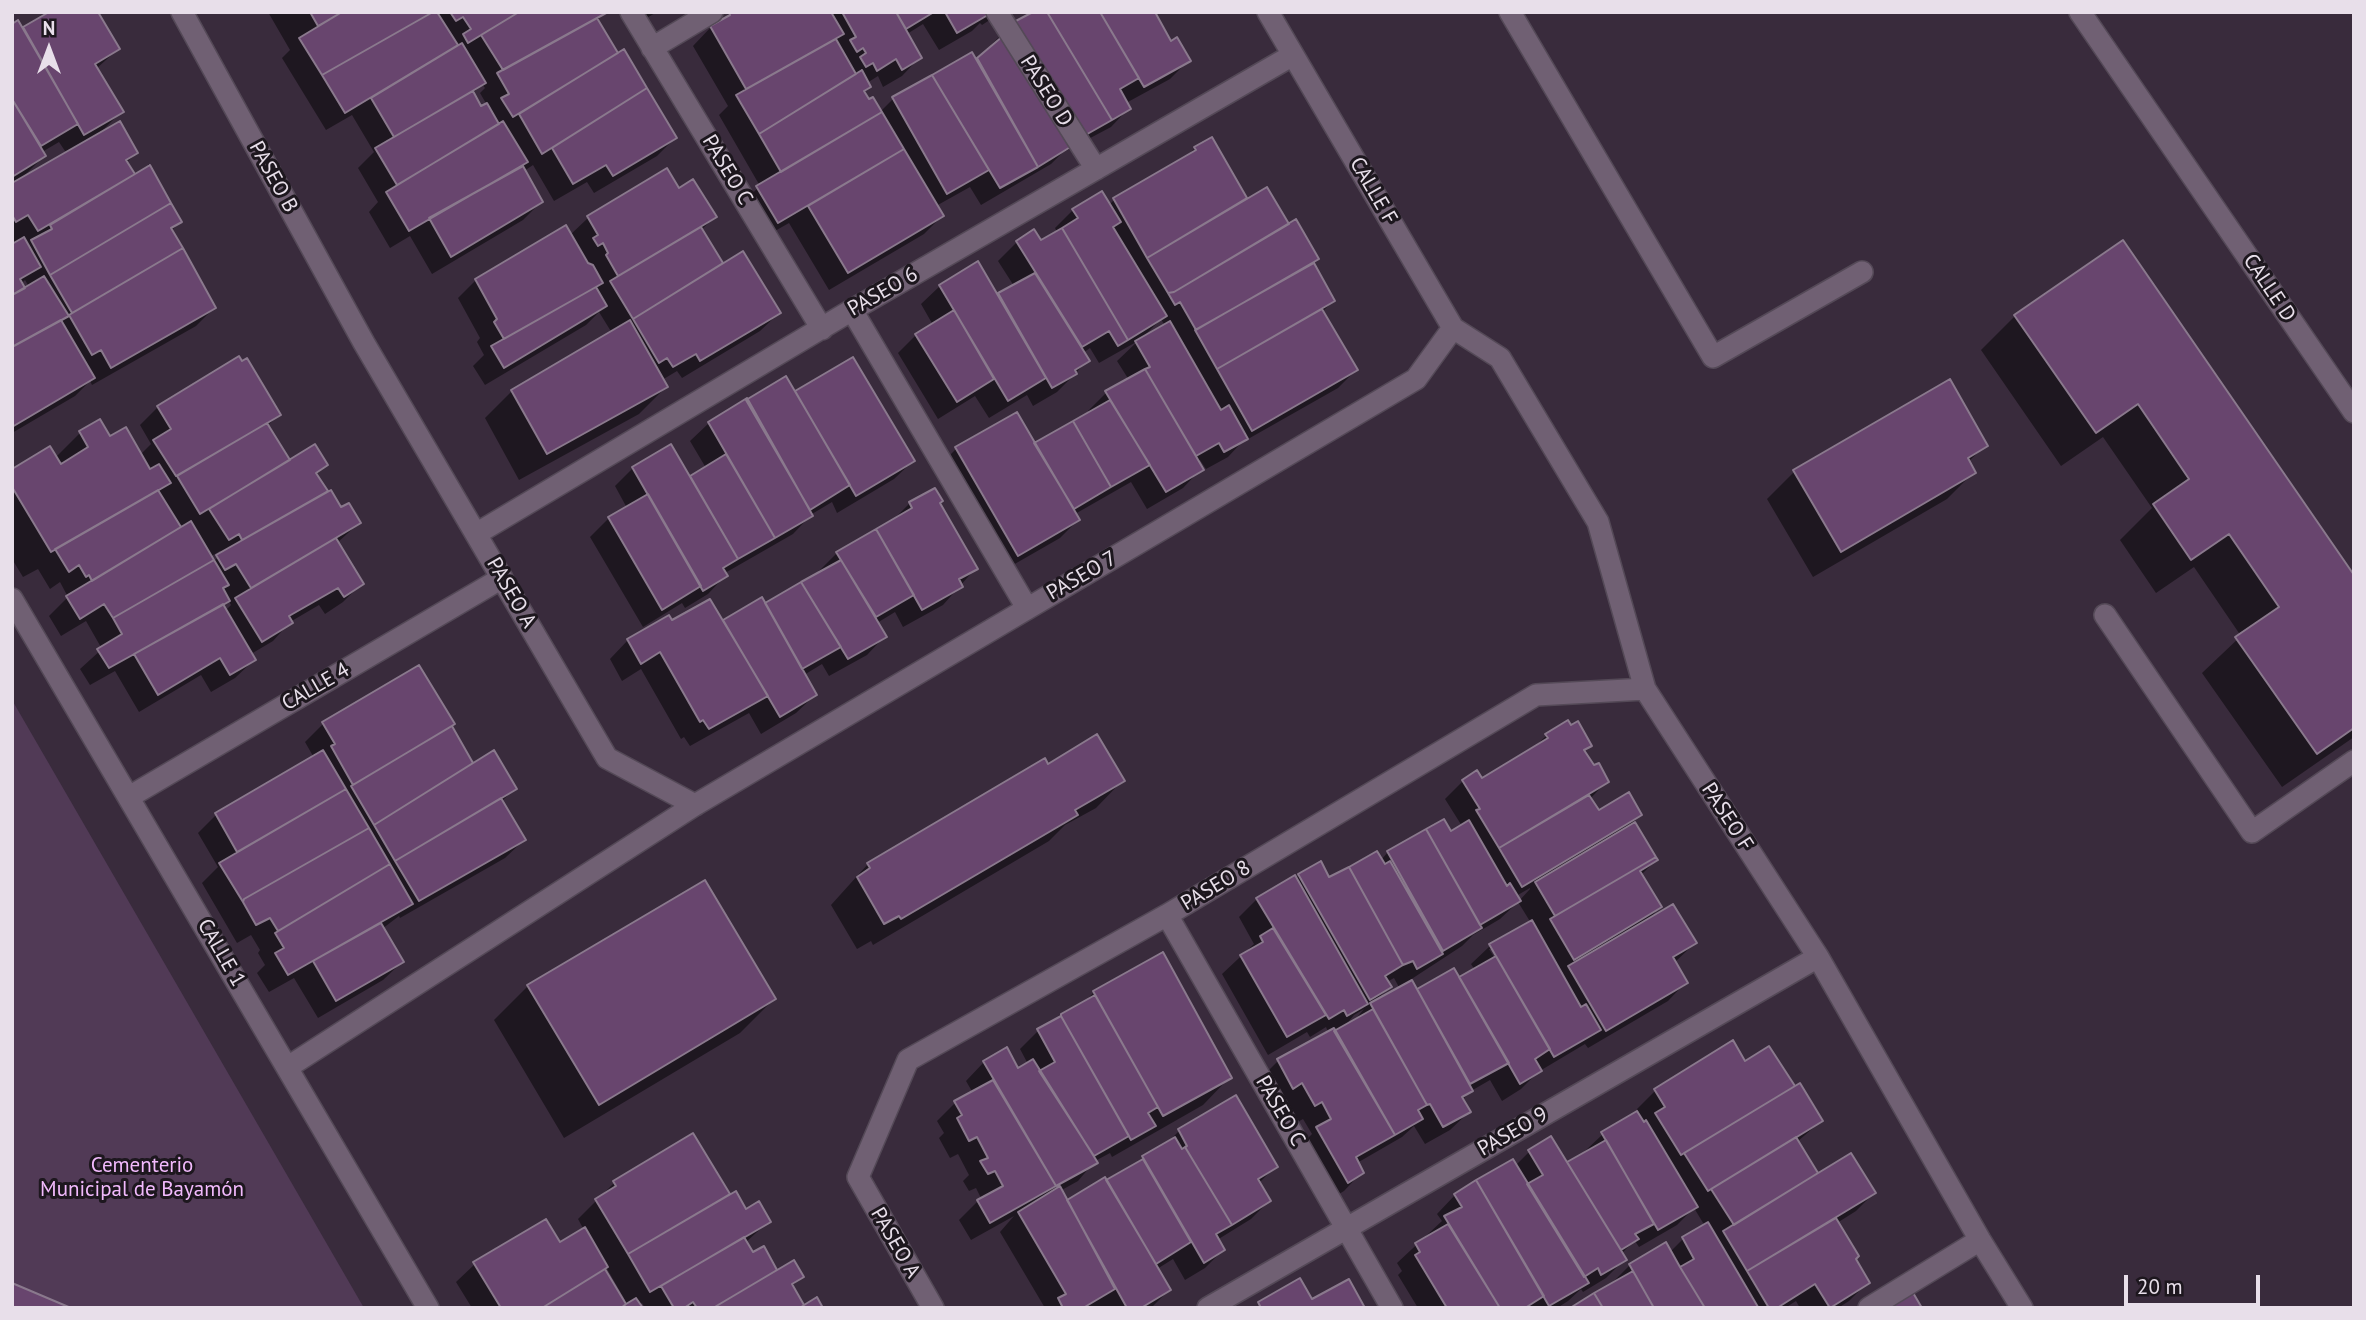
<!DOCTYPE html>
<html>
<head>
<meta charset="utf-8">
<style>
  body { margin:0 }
  #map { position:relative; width:2366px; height:1320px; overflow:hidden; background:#392b3c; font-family:"PT Sans",sans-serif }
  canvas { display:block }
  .frame { position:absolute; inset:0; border:14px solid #e8dfea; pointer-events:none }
  .north { position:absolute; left:14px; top:14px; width:70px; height:70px; -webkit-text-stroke:5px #1d171e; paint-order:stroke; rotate:0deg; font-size:19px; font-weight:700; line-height:28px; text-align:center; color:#e8dfea }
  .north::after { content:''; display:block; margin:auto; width:24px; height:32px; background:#e8dfea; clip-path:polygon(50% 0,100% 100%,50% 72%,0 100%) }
  .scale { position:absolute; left:2124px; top:1275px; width:136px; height:32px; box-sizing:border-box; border:4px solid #e8dfea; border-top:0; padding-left:9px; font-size:21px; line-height:24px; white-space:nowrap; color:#e8dfea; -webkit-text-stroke:5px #1d171e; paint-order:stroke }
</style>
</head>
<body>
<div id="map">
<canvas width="2366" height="1320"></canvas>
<div class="frame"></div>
<div class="north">N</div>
<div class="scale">20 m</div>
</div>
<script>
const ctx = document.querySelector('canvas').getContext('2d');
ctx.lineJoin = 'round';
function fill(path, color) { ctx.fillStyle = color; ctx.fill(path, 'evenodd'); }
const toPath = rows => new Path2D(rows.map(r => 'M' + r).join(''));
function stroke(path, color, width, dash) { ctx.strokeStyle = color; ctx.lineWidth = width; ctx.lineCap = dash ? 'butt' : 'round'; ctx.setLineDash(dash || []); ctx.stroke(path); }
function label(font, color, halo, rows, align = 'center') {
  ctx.font = font + ' "PT Sans",sans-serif'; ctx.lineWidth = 6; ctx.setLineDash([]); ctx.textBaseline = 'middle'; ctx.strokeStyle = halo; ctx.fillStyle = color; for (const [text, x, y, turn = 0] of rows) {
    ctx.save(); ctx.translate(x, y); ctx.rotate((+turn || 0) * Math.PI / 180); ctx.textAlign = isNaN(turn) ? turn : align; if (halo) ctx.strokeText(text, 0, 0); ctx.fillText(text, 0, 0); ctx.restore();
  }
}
const green = toPath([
  [12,700,364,1308,12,1308]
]);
const shadow = toPath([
  [53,12,118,49,96,69,122,111,99,134,136,153,126,163,134,177,180,222,171,231,214,308,196,326,92,385,90,381,75,396,12,433,12,246,16,244,12,238,12,26,22,29],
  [59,142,67,154,22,178,44,156,42,152],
  [25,280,29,287,24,290,21,284],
  [268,12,605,12,597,21,617,55,624,52,675,138,657,156,594,193,587,182,554,201,533,165,524,171,541,202,523,220,432,274,410,236,390,248,369,212,378,202,358,168,374,152,352,115,326,130,282,58,290,50],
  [482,84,485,88,480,93,487,105,481,108,472,94],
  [629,12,657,12,636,24],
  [733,12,1002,12,982,25,980,23,972,31,939,50,923,24,907,34,920,57,902,76,883,87,878,76,867,83,869,87,863,93,880,112,893,99,972,54,976,61,993,47,991,45,1009,27,1171,44,1189,60,1170,79,1126,103,1129,108,1111,127,1062,153,1051,164,981,205,970,187,936,206,942,216,924,234,829,290,789,223,759,240,739,206,760,186,719,115,728,106,693,46,711,27],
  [1212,139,1246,201,1289,226,1316,259,1312,263,1333,301,1322,312,1356,370,1338,388,1241,443,1228,457,1206,469,1200,460,1197,462,1201,469,1183,488,1147,509,1131,482,1075,514,1078,520,1060,538,999,573,938,467,956,449,1034,445,1089,413,1088,411,1106,393,1129,380,1117,361,1138,341,1099,363,1090,348,1083,353,1087,360,1075,374,1057,392,1033,406,1027,395,989,418,975,396,938,419,898,353,916,335,933,325,921,304,940,286,998,295,1014,286,998,261,1017,242,1034,231,1040,243,1057,232,1055,228,1073,210,1109,205,1114,200,1184,159,1195,148],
  [1161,319,1165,326,1143,337],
  [678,190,715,217,701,230,722,265,779,313,760,331,682,378,677,371,662,380,666,387,639,414,519,480,485,418,512,391,612,333,599,312,586,325,485,385,473,366,484,355,477,342,480,338,458,298,476,280,570,235,588,218],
  [2122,243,2354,578,2354,737,2282,787,2202,673,2241,636,2194,567,2156,593,2120,540,2152,508,2103,437,2061,466,1981,350,2015,316],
  [853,359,913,461,894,479,837,513,832,502,812,514,793,534,725,573,726,575,708,594,685,608,682,603,643,627,590,537,609,518,627,508,615,486,633,468,689,478,706,468,690,441,709,423,795,393],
  [158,407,279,415,267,426,289,462,326,465,316,475,327,494,341,510,359,523,337,543,361,584,343,602,325,614,319,605,290,622,273,641,251,654,254,660,235,678,211,692,201,675,139,712,115,671,90,685,80,669,102,649,86,621,61,636,49,616,68,597,60,582,50,589,38,569,23,577,12,559,12,471,55,458,80,433,100,422,110,438,140,455,151,444,140,425],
  [220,551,222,554,213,562,210,557],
  [228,600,231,605,225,611,222,606],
  [1986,445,1968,462,1974,472,1947,499,1813,577,1767,499,1794,472],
  [910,503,938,503,975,569,943,605,903,627,895,612,877,623,885,636,867,655,829,676,822,664,804,675,815,695,796,713,761,734,749,713,690,746,684,737,681,739,641,669,622,681,610,659,628,640,672,622,722,622,761,599,764,605,820,574,819,571,837,553,892,521],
  [323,724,450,726,472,765,515,788,501,802,524,840,505,858,400,918,399,916,382,929,402,962,383,980,318,1018,294,978,269,992,257,973,265,965,258,953,260,950,251,935,237,943,202,883,218,867,198,833,216,815,313,756,305,742],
  [1547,735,1590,745,1583,752,1607,781,1590,799,1598,812,1640,815,1633,822,1656,860,1641,875,1660,907,1649,919,1695,943,1674,963,1686,982,1668,1001,1588,1048,1585,1044,1538,1072,1521,1089,1502,1101,1490,1080,1471,1091,1462,1100,1469,1112,1450,1130,1425,1144,1414,1126,1402,1137,1357,1163,1362,1172,1344,1191,1329,1200,1299,1147,1312,1134,1303,1119,1296,1123,1260,1079,1278,1061,1329,1034,1326,1027,1310,1037,1307,1032,1268,1055,1222,974,1254,944,1239,917,1257,899,1320,864,1329,880,1381,860,1388,852,1450,833,1462,826,1445,799,1463,781,1481,780,1531,750],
  [1530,888,1530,889,1519,901,1516,896],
  [1518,902,1531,923,1490,946,1471,964,1475,970,1459,979,1454,970,1416,992,1410,980,1462,946,1473,935,1500,919],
  [1489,949,1494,949,1499,965],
  [1394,978,1400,989,1376,1000,1390,987,1387,982],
  [1364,1009,1354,1021,1345,1026,1354,1015],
  [1047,766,1122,781,1096,808,1065,825,1049,841,873,945,871,941,857,949,831,905,868,864],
  [528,986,774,999,740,1033,564,1138,494,1020],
  [1094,992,1229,1078,1203,1105,1112,1157,1110,1153,1095,1161,1078,1181,1060,1191,1067,1202,1136,1165,1143,1158,1165,1145,1179,1131,1275,1167,1258,1184,1269,1201,1251,1219,1217,1240,1223,1250,1205,1268,1185,1280,1173,1259,1157,1269,1169,1290,1151,1308,1098,1308,1097,1306,1093,1308,1045,1308,1000,1232,1014,1216,971,1240,959,1220,981,1198,976,1188,969,1191,963,1181,969,1175,958,1154,950,1158,939,1138,944,1133,937,1121,955,1103,973,1093,966,1081,984,1062,1018,1070,1028,1064,1020,1049,1038,1031,1082,1005],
  [1732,1043,1744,1063,1769,1048,1794,1088,1821,1121,1797,1142,1817,1175,1874,1193,1856,1211,1837,1223,1868,1282,1849,1301,1838,1308,1800,1308,1796,1301,1785,1308,1574,1308,1611,1284,1630,1265,1670,1252,1683,1239,1705,1226,1694,1208,1677,1225,1639,1247,1635,1241,1633,1242,1621,1254,1624,1260,1606,1278,1583,1292,1581,1289,1568,1301,1557,1308,1418,1308,1398,1275,1402,1271,1397,1263,1442,1221,1437,1214,1455,1195,1515,1166,1529,1152,1566,1165,1585,1154,1584,1152,1603,1134,1639,1112,1637,1109,1655,1091],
  [693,1135,729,1196,745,1211,769,1221,745,1243,752,1254,763,1248,777,1272,802,1276,791,1287,803,1308,821,1308,645,1308,642,1303,639,1305,640,1308,472,1308,456,1282,475,1264,559,1244,584,1230,578,1219,615,1182],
  [606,1267,625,1300,623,1301,603,1270]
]);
const building = toPath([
  [49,12,98,12,120,49,95,64,124,112,84,135,23,27,49,12],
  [310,12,342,12,318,26,310,12],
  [342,12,433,12,322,75,299,38,342,12],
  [433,12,437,12,458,45,345,113,322,75,433,12],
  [450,12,519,12,468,43,463,34,471,29,463,17,456,21,450,12],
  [519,12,608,12,503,70,481,35,519,12],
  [729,12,831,12,844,34,746,89,710,26,730,15,729,12],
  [842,12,896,12,922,58,902,70,896,59,877,71,873,63,866,67,860,57,866,53,863,48,857,52,850,40,856,37,842,12],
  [896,12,934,12,906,29,896,12],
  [945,12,993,12,957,33,945,12],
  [1033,12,1047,12,1112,120,1082,137,1008,25,1033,12],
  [1047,12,1100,12,1139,78,1120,89,1131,109,1112,120,1047,12],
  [1100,12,1155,12,1171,41,1177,37,1191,61,1144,87,1100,12],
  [597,18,618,53,513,117,501,98,509,94,497,73,597,18],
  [18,20,78,124,41,146,12,99,12,24,18,20],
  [1003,36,1072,146,1038,167,977,58,1003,36],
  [836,39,856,74,759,134,736,95,836,39],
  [462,43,486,83,394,137,371,98,462,43],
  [624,49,647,88,542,154,519,114,624,49],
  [972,52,1038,167,1000,188,932,75,972,52],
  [862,70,871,87,864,91,869,99,873,97,882,112,781,172,759,134,862,70],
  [932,75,989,170,947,194,892,97,932,75],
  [647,88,677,138,613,176,606,165,573,184,552,148,647,88],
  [473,91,481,106,487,103,499,124,397,185,375,148,473,91],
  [12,99,46,156,12,177,12,99],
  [882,112,904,149,778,223,756,186,882,112],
  [120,121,138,153,126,160,135,174,38,231,28,215,16,222,12,215,12,183,120,121],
  [503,121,528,162,409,231,386,192,503,121],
  [1212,137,1247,198,1147,258,1113,198,1196,150,1194,147,1212,137],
  [904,149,944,216,848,273,808,206,904,149],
  [150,165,171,203,50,275,31,240,52,229,50,225,150,165],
  [523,166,543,202,451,257,429,218,523,166],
  [667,168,679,188,693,179,717,217,618,276,606,255,608,253,603,243,598,246,593,238,598,235,587,216,667,168],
  [1267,187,1289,224,1174,292,1168,293,1147,258,1267,187],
  [1102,191,1121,222,1113,227,1167,316,1128,340,1062,228,1078,218,1072,209,1102,191],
  [171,203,182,222,171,228,183,248,72,313,50,275,171,203],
  [1296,219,1319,259,1196,330,1180,302,1175,305,1168,293,1174,292,1296,219],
  [566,225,588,263,593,265,603,283,504,339,494,322,497,319,475,279,566,225],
  [701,227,723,263,633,319,610,281,701,227],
  [1062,228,1128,340,1118,346,1109,331,1082,347,1016,241,1034,229,1041,240,1062,228],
  [24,237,41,267,20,279,25,288,12,295,12,244,24,237],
  [2123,240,2354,575,2354,728,2317,754,2235,637,2279,607,2229,534,2191,560,2153,504,2189,479,2138,404,2096,433,2014,315,2123,240],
  [183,248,216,308,111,368,101,350,92,355,69,315,183,248],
  [743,251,781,313,700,361,696,354,673,367,667,358,659,363,633,319,743,251],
  [978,261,1046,378,1008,401,939,285,978,261],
  [1314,263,1335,301,1217,369,1195,330,1314,263],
  [1035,273,1090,361,1075,370,1077,374,1052,388,998,293,1035,273],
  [44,276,69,316,12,347,12,295,44,276],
  [596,287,607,306,504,368,491,346,596,287],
  [1322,309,1358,370,1252,431,1217,369,1322,309],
  [954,310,994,379,957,402,915,334,954,310],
  [61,320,95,378,12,427,12,347,61,320],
  [630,320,668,387,547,454,511,390,630,320],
  [1170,321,1221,410,1229,405,1248,439,1224,452,1219,443,1196,456,1145,369,1150,367,1135,341,1170,321],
  [239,356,242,361,247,358,281,415,176,476,153,440,171,429,157,406,239,356],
  [853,357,915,461,856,496,795,391,853,357],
  [1145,369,1204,470,1166,492,1105,391,1145,369],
  [786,376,850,485,810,510,746,400,786,376],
  [1950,379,1988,446,1968,458,1976,473,1841,552,1793,470,1950,379],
  [747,398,813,516,775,538,708,422,747,398],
  [1110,400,1150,465,1111,487,1073,421,1110,400],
  [1017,412,1080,520,1018,556,955,447,1017,412],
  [100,419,110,436,126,427,150,469,159,464,171,483,51,552,12,487,12,469,50,446,61,464,88,447,79,431,100,419],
  [1073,421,1111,487,1074,509,1034,443,1073,421],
  [267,423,290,460,200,514,177,476,267,423],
  [315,444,328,465,316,473,328,491,242,540,239,534,229,540,209,509,315,444],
  [671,444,738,559,723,568,728,576,703,591,632,467,671,444],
  [726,454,775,538,738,559,690,476,726,454],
  [935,488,943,501,940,503,978,569,959,579,963,587,922,610,876,529,912,508,909,502,935,488],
  [158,490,181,527,92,581,89,575,86,577,79,565,69,572,55,549,158,490],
  [331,490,341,507,349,503,361,523,251,588,236,564,225,570,216,555,331,490],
  [648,494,701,586,662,610,608,517,648,494],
  [191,521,214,560,113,618,104,604,80,619,66,596,191,521],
  [876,529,914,595,876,617,836,552,876,529],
  [336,538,364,584,344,597,338,588,289,616,293,623,262,642,235,598,336,538],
  [214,560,229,585,223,588,230,601,109,668,97,649,122,634,113,618,214,560],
  [841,560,887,637,848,659,801,582,841,560],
  [801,582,841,647,802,669,765,603,801,582],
  [762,597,817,695,780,717,723,620,762,597],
  [710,599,768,696,709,729,703,720,700,722,660,652,641,664,627,639,669,615,672,620,710,599],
  [223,604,256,660,230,675,220,658,158,695,134,654,223,604],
  [419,665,455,724,353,785,331,746,335,744,322,722,419,665],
  [1568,720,1571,725,1578,721,1592,746,1584,750,1594,765,1599,763,1609,782,1499,848,1476,810,1480,809,1462,780,1477,770,1482,778,1548,738,1545,734,1568,720],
  [452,726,473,763,374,825,351,786,452,726],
  [1097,734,1125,781,1075,810,1078,815,901,919,899,916,884,924,857,877,870,868,867,863,1045,758,1048,764,1097,734],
  [323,750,346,789,237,852,215,813,323,750],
  [494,750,517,789,395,861,374,825,494,750],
  [346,789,369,828,244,899,243,902,219,863,346,789],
  [1629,792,1642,815,1522,887,1499,848,1589,795,1599,810,1629,792],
  [501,798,526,840,419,901,395,861,501,798],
  [1444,819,1451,831,1469,820,1507,886,1510,883,1521,901,1480,925,1426,829,1444,819],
  [1635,822,1656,857,1555,916,1535,882,1635,822],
  [369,828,390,864,278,931,270,918,256,925,243,902,244,899,369,828],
  [1426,829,1482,928,1443,951,1387,851,1426,829],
  [1377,851,1385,864,1390,861,1443,954,1417,969,1413,961,1403,965,1349,867,1377,851],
  [1656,857,1658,860,1640,871,1662,907,1574,960,1550,919,1656,857],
  [1321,861,1329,877,1349,867,1403,965,1385,976,1392,987,1370,1000,1298,874,1321,861],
  [390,864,413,904,288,975,275,953,284,948,275,933,390,864],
  [1295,875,1368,1004,1347,1016,1344,1010,1329,1019,1256,898,1295,875],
  [705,880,776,999,599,1105,527,985,705,880],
  [1673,904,1697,943,1673,957,1688,983,1606,1031,1568,966,1673,904],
  [1532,920,1581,1007,1586,1004,1601,1030,1554,1057,1489,944,1532,920],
  [381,923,404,962,336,1001,313,961,381,923],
  [1273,928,1326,1015,1287,1037,1240,955,1263,942,1260,936,1273,928],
  [1163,952,1232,1078,1163,1116,1093,991,1163,952],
  [1496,956,1550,1049,1535,1059,1542,1071,1520,1084,1459,977,1496,956],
  [1454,968,1509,1063,1470,1084,1417,989,1454,968],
  [1412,980,1473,1091,1462,1097,1471,1112,1443,1127,1430,1104,1427,1105,1370,1003,1412,980],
  [1095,995,1158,1107,1148,1113,1156,1126,1131,1140,1061,1016,1061,1014,1095,995],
  [1373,1009,1427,1105,1418,1110,1423,1119,1395,1135,1334,1031,1373,1009],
  [1061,1016,1129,1136,1094,1156,1039,1071,1055,1062,1037,1029,1061,1016],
  [1334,1028,1395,1135,1356,1157,1364,1173,1348,1183,1316,1127,1331,1119,1322,1102,1315,1106,1302,1083,1293,1089,1277,1059,1334,1028],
  [1733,1040,1745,1061,1769,1046,1795,1086,1681,1155,1655,1113,1665,1107,1654,1089,1733,1040],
  [1007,1047,1018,1068,1033,1059,1098,1163,1056,1186,983,1061,1007,1047],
  [993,1080,1056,1186,990,1223,977,1200,1003,1186,995,1171,988,1174,980,1161,988,1158,977,1137,969,1141,957,1118,962,1115,954,1101,993,1080],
  [1800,1083,1823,1121,1708,1191,1684,1153,1800,1083],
  [1236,1095,1278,1167,1258,1179,1271,1201,1232,1225,1185,1147,1187,1146,1178,1129,1236,1095],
  [1637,1111,1644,1122,1646,1120,1698,1207,1658,1230,1601,1132,1637,1111],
  [693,1133,730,1194,628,1254,595,1199,616,1186,613,1181,693,1133],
  [1551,1136,1627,1260,1601,1275,1598,1268,1584,1277,1527,1184,1543,1175,1528,1150,1551,1136],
  [1175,1137,1182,1149,1185,1147,1232,1225,1216,1234,1225,1250,1204,1263,1142,1156,1175,1137],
  [1796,1137,1818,1173,1734,1225,1711,1189,1796,1137],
  [1606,1140,1654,1224,1635,1234,1639,1239,1621,1250,1567,1162,1606,1140],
  [1851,1153,1876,1193,1747,1271,1723,1231,1851,1153],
  [1143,1159,1191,1242,1156,1264,1106,1180,1143,1159],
  [1513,1159,1589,1283,1549,1306,1476,1180,1513,1159],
  [1105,1177,1171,1290,1141,1308,1127,1308,1067,1200,1105,1177],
  [1476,1180,1544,1296,1525,1308,1500,1308,1444,1216,1462,1207,1454,1194,1476,1180],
  [1060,1186,1115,1289,1083,1308,1063,1308,1058,1298,1066,1294,1018,1212,1060,1186],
  [736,1191,746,1209,759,1201,771,1222,650,1292,628,1254,736,1191],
  [1836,1218,1859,1256,1856,1259,1870,1283,1830,1308,1815,1284,1777,1308,1769,1308,1747,1271,1836,1218],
  [546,1219,560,1242,585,1227,608,1267,542,1308,501,1308,473,1262,546,1219],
  [1708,1222,1758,1307,1705,1308,1680,1267,1694,1259,1682,1237,1708,1222],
  [1448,1224,1500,1308,1447,1308,1415,1255,1420,1252,1415,1243,1448,1224],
  [744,1237,753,1252,764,1246,777,1270,713,1308,697,1308,693,1302,684,1308,674,1308,661,1286,744,1237],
  [1666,1242,1680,1267,1705,1308,1654,1308,1629,1264,1666,1242],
  [794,1260,804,1277,792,1284,804,1305,800,1308,713,1308,794,1260],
  [605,1269,626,1304,621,1308,542,1308,605,1269],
  [1633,1271,1654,1308,1603,1308,1594,1293,1633,1271],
  [1300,1278,1312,1299,1349,1279,1365,1308,1261,1308,1258,1302,1300,1278],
  [12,1283,71,1308,12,1308,12,1283],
  [1912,1291,1922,1308,1883,1308,1912,1291],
  [1594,1293,1603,1308,1570,1308,1594,1293],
  [817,1297,823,1308,800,1308,804,1305,817,1297],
  [636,1298,643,1308,621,1308,626,1304,636,1298]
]);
const lane = toPath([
  [1510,12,1713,357,1862,272],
  [2105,615,2252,832,2354,761]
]);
const street = toPath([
  [182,12,364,343,607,758,695,805],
  [631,12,822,329],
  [997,12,1096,169],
  [1268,12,1453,328,1500,358,1598,522,1645,689,1818,957,1980,1240,2022,1308],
  [2080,12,2354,412],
  [652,48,712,12],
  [852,310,1027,608],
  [476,534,852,310,1293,55],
  [12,599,428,1308],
  [129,797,502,578],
  [1167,915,1392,1308],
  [288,1067,695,805,1416,379,1453,328],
  [933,1308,858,1177,908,1060,1167,915,1536,695,1645,689],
  [1208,1308,1818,957],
  [1869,1308,1980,1240]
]);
const streetNames = [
  ["PASEO D",1046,91,58],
  ["PASEO C",727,170,59],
  ["PASEO B",273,177,61],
  ["CALLE F",1373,191,60],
  ["CALLE D",2269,288,56],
  ["PASEO 6",883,292,-30],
  ["PASEO 7",1082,576,-30],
  ["PASEO A",511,593,60],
  ["CALLE 4",316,687,-30],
  ["PASEO F",1727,817,57],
  ["PASEO 8",1216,886,-31],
  ["CALLE 1",221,953,60],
  ["PASEO C",1280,1111,60],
  ["PASEO 9",1513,1132,-30],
  ["PASEO A",895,1243,60]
];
const parkNames = [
  ["Cementerio",142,1166],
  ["Municipal de Bayamón",142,1190]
];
fill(green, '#513a56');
fill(shadow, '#0007');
fill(building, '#68456e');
stroke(building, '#8a798d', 2);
stroke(lane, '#544957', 24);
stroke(street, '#544957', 24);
stroke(lane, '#706073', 21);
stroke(street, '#706073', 21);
label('21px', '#e8dfea', '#1d171e', streetNames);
label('21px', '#f2bafd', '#1d171e', parkNames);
</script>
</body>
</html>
